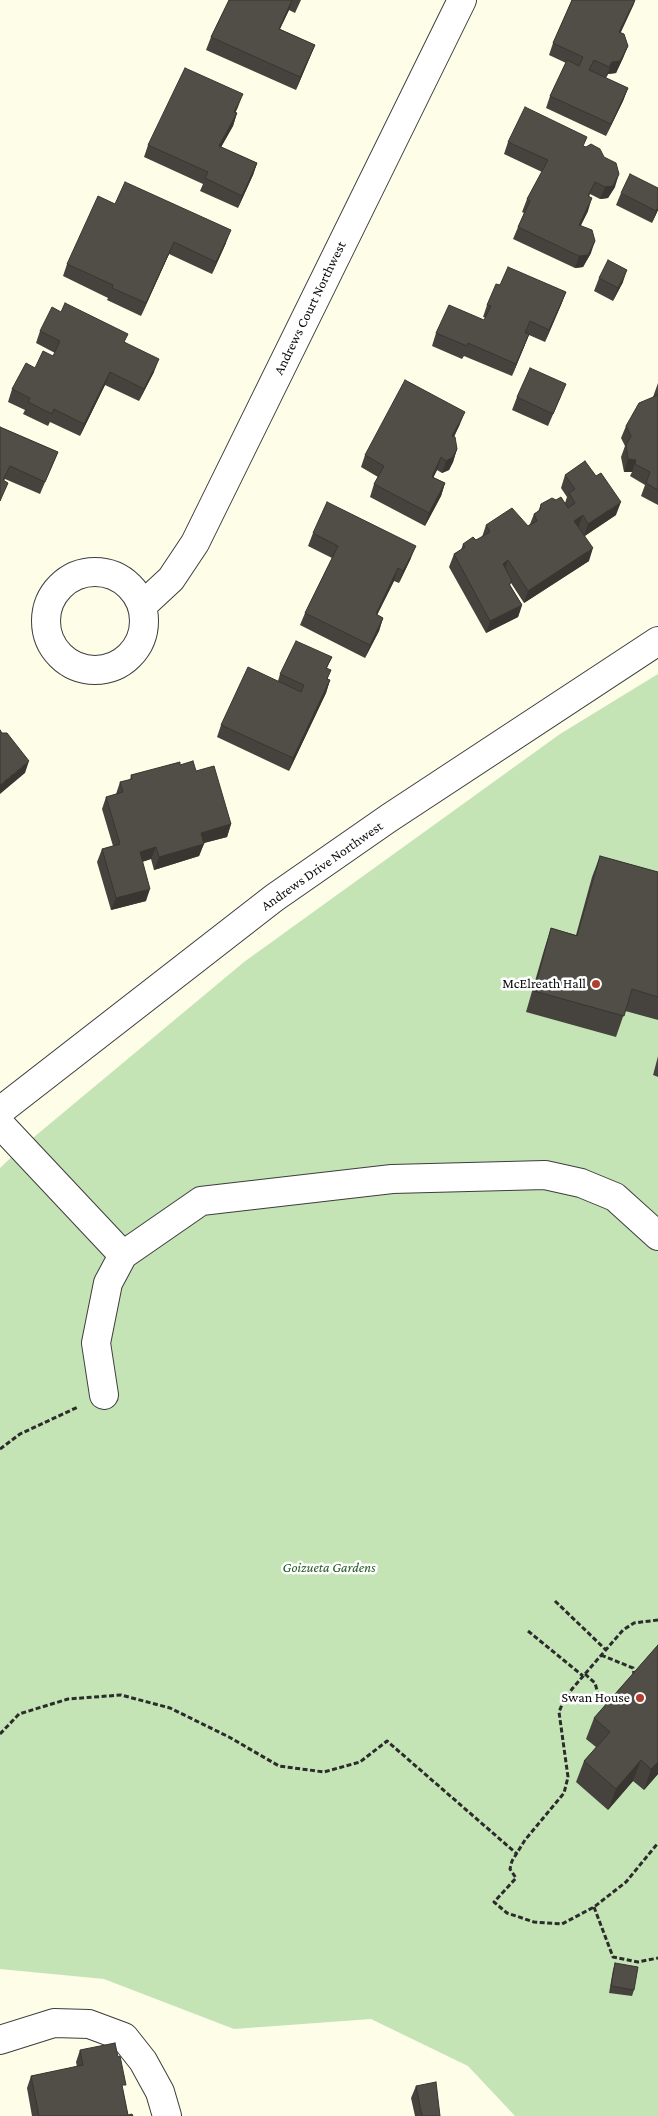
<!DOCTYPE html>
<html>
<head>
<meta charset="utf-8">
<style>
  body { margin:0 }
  canvas { display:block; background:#fdfde8 }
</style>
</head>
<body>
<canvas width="658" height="2116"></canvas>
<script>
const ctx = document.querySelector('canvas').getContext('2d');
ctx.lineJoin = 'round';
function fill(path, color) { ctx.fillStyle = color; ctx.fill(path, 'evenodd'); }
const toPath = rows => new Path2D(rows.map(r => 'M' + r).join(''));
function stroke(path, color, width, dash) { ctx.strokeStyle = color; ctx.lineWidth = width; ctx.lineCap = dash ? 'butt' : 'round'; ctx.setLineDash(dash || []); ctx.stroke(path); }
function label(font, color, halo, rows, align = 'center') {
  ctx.font = font + ' "Crimson Pro",serif'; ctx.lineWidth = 5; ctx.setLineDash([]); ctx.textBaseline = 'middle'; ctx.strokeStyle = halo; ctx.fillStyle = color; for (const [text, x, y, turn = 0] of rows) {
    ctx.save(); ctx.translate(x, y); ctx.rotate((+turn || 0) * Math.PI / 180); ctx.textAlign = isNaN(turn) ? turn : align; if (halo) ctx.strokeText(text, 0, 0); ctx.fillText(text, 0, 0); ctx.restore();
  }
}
const green = toPath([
  [658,674,658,913,624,1011,658,1020,658,1056,653,1075,658,1077,658,2116,515,2116,468,2066,371,2019,234,2029,104,1979,0,1969,0,1168,22,1147,244,962,560,734]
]);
const path = toPath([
  [0,1449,20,1434,78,1407],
  [555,1601,606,1650],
  [658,1620,634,1623,623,1630,572,1689,563,1702,559,1712,568,1777,564,1793,525,1840,512,1861,510,1869,516,1878,494,1902,507,1913,534,1922,562,1924,594,1907,626,1882,658,1843],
  [528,1631,583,1676],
  [601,1655,633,1668,634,1674],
  [585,1674,595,1683,599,1697,604,1700,612,1700],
  [0,1734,19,1714,68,1699,121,1695,170,1708,229,1737,279,1766,324,1772,360,1762,387,1741,517,1854],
  [594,1907,613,1957,638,1962,658,1958]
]);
const minor = toPath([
  '46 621a49 49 0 1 1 98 0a49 49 0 1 1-98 0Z',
  [143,605,171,579,195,543,462,0],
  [0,1111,274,898,389,818,658,641],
  [0,1124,123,1255,201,1201,392,1179,545,1175,581,1183,615,1197,658,1236],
  [104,1395,96,1343,108,1283,123,1255],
  [0,2040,54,2023,89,2024,124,2037,143,2061,160,2092,167,2116]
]);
const wall = toPath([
  [229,0,301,0,295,13,289,10,280,29,315,45,310,57,296,90,206,50,211,37],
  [572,0,635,0,620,33,628,46,623,58,616,73,608,74,606,78,628,88,623,101,606,136,546,108,550,96,566,63,549,55,553,43],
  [238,107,235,112,237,113,233,126,221,147,257,163,253,175,238,208,200,191,203,184,144,157,148,145],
  [508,142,583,146,615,187,608,198,600,199,590,194,589,197,588,211,581,225,591,253,583,267,575,268,513,239,518,227,524,213,522,212,527,199,542,172,504,154],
  [621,193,658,210,652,223,616,205],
  [115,204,226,243,212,274,169,254,141,316,107,300,108,298,63,276,67,264],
  [599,278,623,282,613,301,594,291],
  [500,285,566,292,561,305,545,342,529,335,512,376,464,356,462,359,432,346,436,333,484,320,486,318,483,317,487,305],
  [40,331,125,342,154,372,139,401,105,385,80,436,50,422,48,426,23,414,25,410,8,402,12,389,53,356,55,353,36,343],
  [658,383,658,505,641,496,645,485,630,476,632,472,624,472,621,457,625,446,621,438,626,426,653,397],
  [561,396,548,426,512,410,517,397],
  [460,424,454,437,457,449,453,462,449,470,442,473,437,470,433,477,445,483,441,496,425,526,370,497,374,484,378,477,361,467,365,455],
  [0,427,58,452,40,494,5,479,4,481,4,495],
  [565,475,616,515,585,536,589,561,524,603,511,583,510,585,522,605,518,617,486,633,449,567,454,554,461,550,463,544,476,540,482,537,486,525,528,526,530,524,534,514,538,512,541,504,565,503,567,497,561,488],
  [313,533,411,558,399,583,394,581,377,615,383,618,379,631,365,658,300,625,305,613,332,558,308,546],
  [332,657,327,668,328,679,330,680,326,693,289,771,217,737,221,725,278,681,280,674],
  [180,765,196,771,231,824,227,837,204,843,199,856,154,870,151,859,142,862,146,901,111,910,97,862,102,849,113,846,102,809,106,797,116,794,120,782,130,780,131,775],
  [600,856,658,872,658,1020,625,1011,616,1037,526,1012,544,950,551,928,576,935,592,877],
  [658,1056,658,1077,653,1075],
  [658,1645,658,1774,644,1790,633,1781,608,1810,576,1782,584,1761,596,1747,586,1739,594,1718],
  [615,1963,634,1990,632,1996,609,1993,613,1970],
  [80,2050,123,2091,128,2115,133,2116,32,2116,27,2088,31,2076,77,2067,76,2062],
  [416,2086,440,2116,415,2116,411,2098]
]);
const shadedWall = toPath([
  [292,0,289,10,274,41,279,29],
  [635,0,634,4,615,45,619,32],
  [315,45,310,57,296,90,300,77],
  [628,46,623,58,616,73,608,74,605,80,612,62],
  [628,88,623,101,606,136,611,124],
  [243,94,238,107,230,124,234,112],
  [237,113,233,126,215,158,219,146],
  [257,163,253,175,238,208,242,196],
  [619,174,615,187,608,198,600,199,605,187],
  [592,198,588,211,575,237,579,225],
  [658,207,658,210,652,223,656,211],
  [231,230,226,243,212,274,216,262],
  [595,241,591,253,583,267,575,268,579,256],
  [174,242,169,254,141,316,146,303],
  [627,270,623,282,613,301,618,288],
  [566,292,561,305,545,342,549,330],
  [529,334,524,347,512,376,516,364],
  [159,359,154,372,139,401,144,389],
  [110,372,105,385,80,436,84,424],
  [465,412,460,424,448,448,452,436],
  [457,449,453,462,449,470,442,473,446,461],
  [441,457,437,470,428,489,432,477],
  [628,459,636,460,632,472,624,472],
  [445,483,441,496,425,526,429,513],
  [621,502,616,515,584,536,588,524],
  [583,515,578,528,574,521],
  [416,546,411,558,399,583,403,571],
  [593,548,589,561,524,603,528,591],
  [508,560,504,572,503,564],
  [398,568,394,581,371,627,376,614],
  [522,605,518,617,486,633,490,621],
  [383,618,379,631,365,658,370,645],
  [330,680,326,693,289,771,293,758],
  [29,761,25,773,0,794,0,785],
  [231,824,227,837,196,845,201,833],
  [204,844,199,856,154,870,159,857],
  [156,847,151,859,135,864,140,852],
  [150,889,146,901,111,910,116,898],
  [641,1760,633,1781,608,1810,616,1789],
  [658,1762,658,1774,644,1790,651,1769]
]);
const building = toPath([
  [229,0,292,0,279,29,315,45,300,77,211,37,229,0],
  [572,0,635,0,619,32,624,34,628,46,620,61,612,62,609,67,594,60,589,70,628,88,611,124,550,96,567,60,579,66,583,57,553,43,572,0],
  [185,68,243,94,234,112,237,113,219,146,257,163,242,196,205,178,208,172,148,145,185,68],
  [525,107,587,137,583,146,586,147,591,144,600,149,604,157,616,163,619,174,613,186,605,187,595,182,588,196,592,198,579,225,592,230,595,241,588,255,579,256,518,227,530,201,527,199,548,160,508,142,525,107],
  [630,174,658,188,658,207,656,211,621,193,630,174],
  [125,182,231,230,216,262,174,242,146,303,112,288,113,285,67,264,98,196,115,204,125,182],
  [608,260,627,270,618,288,599,278,608,260],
  [508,267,566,292,549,330,530,321,525,333,529,334,516,364,468,343,467,346,436,333,449,305,484,320,491,306,487,305,496,284,500,285,508,267],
  [65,303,128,334,124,342,159,359,144,389,110,372,84,424,54,409,52,414,28,402,30,398,12,389,26,363,35,368,43,351,53,356,60,341,40,331,52,307,61,312,65,303],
  [530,368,566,384,553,414,517,397,530,368],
  [405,380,465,412,452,436,455,437,457,449,453,457,446,461,441,457,432,477,445,483,429,513,374,484,384,466,365,455,405,380],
  [658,395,658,490,646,483,650,472,635,464,636,460,628,459,626,445,631,436,626,426,639,403,658,395],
  [0,427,58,452,45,482,10,466,3,480,8,483,0,501,0,427],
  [585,461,596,476,601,473,621,502,588,524,583,515,574,521,593,548,528,591,508,560,503,564,512,581,509,584,522,605,490,621,454,554,465,547,463,544,473,537,476,540,490,532,486,525,512,508,528,526,537,521,534,514,540,510,541,504,552,498,556,500,561,497,568,508,575,503,569,493,575,489,565,475,585,461],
  [327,502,416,546,403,571,398,568,376,614,383,618,370,645,305,613,338,546,313,533,327,502],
  [296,641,332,657,326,668,331,670,327,679,330,680,293,758,221,725,248,667,301,692,304,685,280,674,296,641],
  [0,730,2,733,7,733,29,761,0,785,0,730],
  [193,761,196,771,214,766,231,824,201,833,204,844,159,857,156,847,140,852,150,889,116,898,102,849,120,844,106,797,123,792,120,782,132,779,131,775,180,762,180,765,193,761],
  [600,856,658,872,658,997,632,989,624,1016,534,991,551,928,577,936,600,856],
  [658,1645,658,1762,651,1769,641,1760,616,1789,584,1761,610,1732,594,1718,658,1645],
  [615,1963,638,1967,634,1990,611,1986,615,1963],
  [115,2043,118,2057,120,2056,126,2085,122,2085,128,2115,132,2114,133,2116,39,2116,31,2076,83,2065,80,2050,115,2043],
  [436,2082,440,2116,422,2116,416,2086,436,2082]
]);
const markers = [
  [596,984,5,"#ae3f2e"],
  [640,1698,5,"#ae3f2e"]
];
const streetNames = [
  ["Andrews Court Northwest",310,308,-64],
  ["Andrews Drive Northwest",322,866,-35]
];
const poiNames = [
  ["McElreath Hall",586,984],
  ["Swan House",630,1698]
];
const parkNames = [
  ["Goizueta Gardens",329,1568]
];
fill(green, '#c5e4b6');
stroke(minor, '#3d3d3d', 30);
stroke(path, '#2c2c2c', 3, [5, 2.5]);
stroke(minor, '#fff', 28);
fill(wall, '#46423d');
fill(shadedWall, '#393632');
fill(building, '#514d47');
stroke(building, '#393632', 1);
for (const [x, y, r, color] of markers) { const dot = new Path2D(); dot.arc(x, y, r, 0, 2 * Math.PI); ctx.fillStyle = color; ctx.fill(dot); stroke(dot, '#fff', 2); }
label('14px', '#0a0a0a', '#fff', streetNames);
label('14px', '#0a0a0a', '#fff', poiNames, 'right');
label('italic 14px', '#225b20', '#fff', parkNames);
</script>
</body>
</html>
